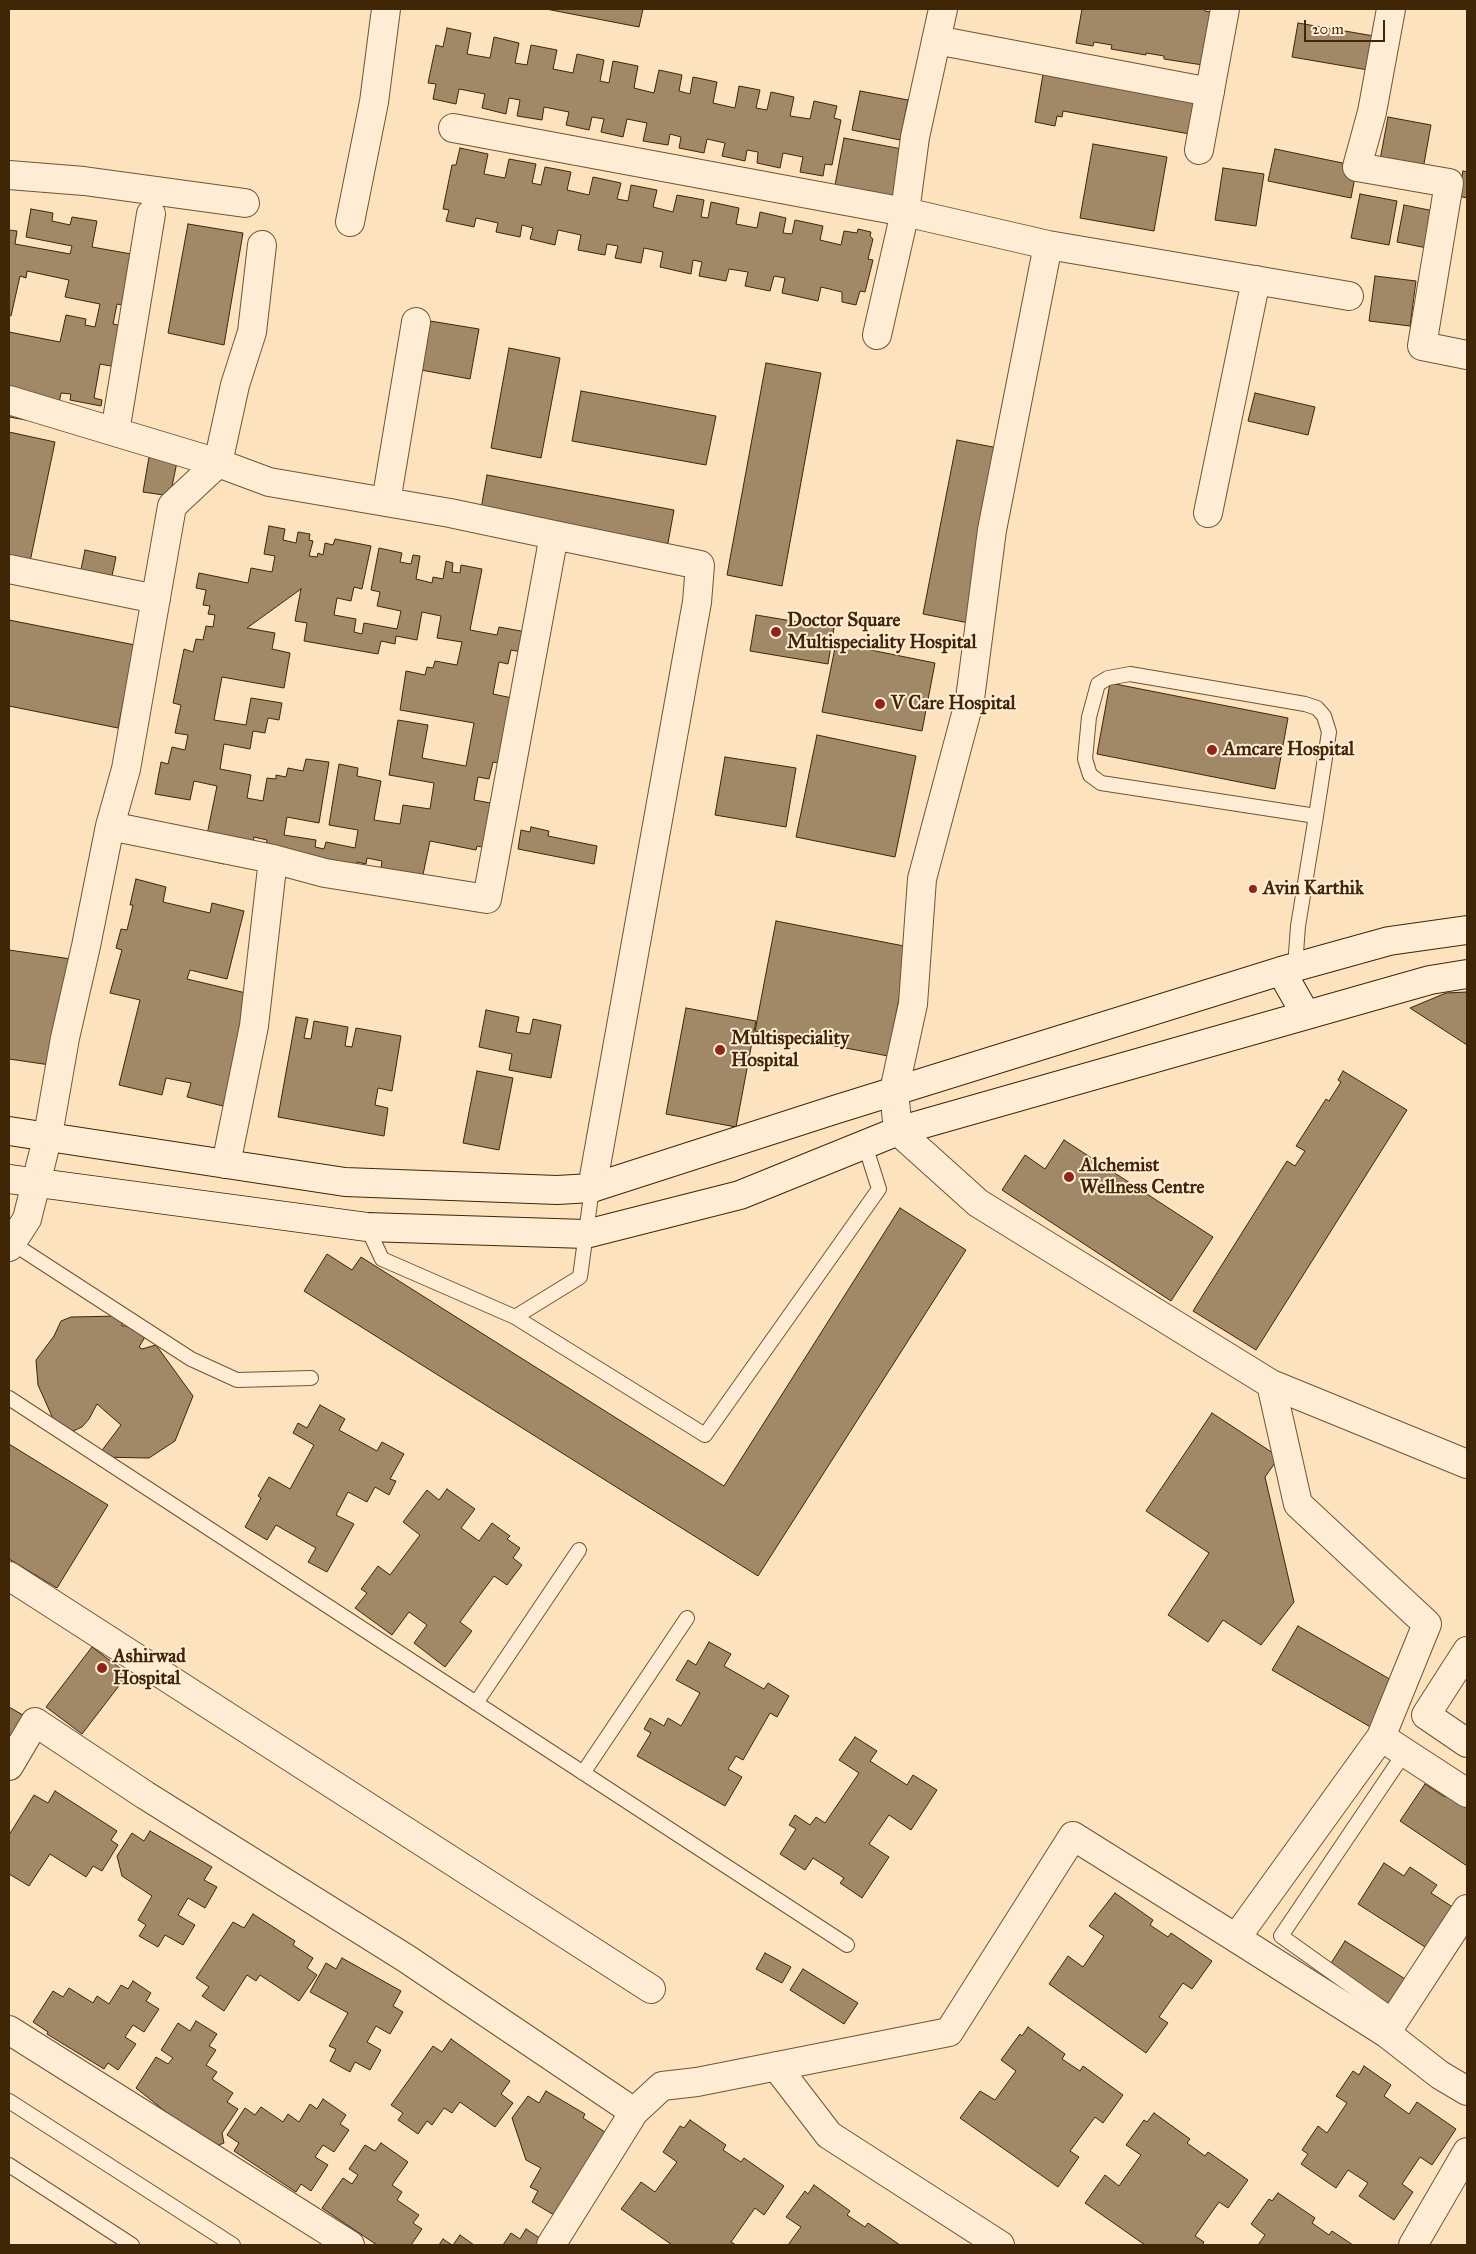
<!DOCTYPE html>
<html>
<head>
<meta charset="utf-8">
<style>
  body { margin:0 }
  #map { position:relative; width:1476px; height:2254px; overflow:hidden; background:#fde2be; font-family:"IM FELL Great Primer",serif }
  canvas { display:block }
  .frame { position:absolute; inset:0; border:10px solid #3e2606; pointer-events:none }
  .scale { position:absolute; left:1304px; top:20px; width:81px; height:22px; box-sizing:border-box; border:2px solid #3e2606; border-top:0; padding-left:6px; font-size:15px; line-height:18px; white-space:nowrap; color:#3e2606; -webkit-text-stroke:4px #feecd5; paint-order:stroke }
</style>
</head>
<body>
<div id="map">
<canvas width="1476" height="2254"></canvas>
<div class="frame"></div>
<div class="scale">20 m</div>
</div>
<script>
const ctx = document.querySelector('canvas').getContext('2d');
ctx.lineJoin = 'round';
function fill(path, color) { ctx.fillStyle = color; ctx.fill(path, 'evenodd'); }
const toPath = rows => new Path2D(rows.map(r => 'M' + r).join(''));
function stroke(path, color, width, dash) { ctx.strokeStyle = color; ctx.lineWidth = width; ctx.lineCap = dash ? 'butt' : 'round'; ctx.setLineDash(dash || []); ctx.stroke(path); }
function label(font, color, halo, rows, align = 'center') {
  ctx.font = font + ' "IM FELL Great Primer",serif'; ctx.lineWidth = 4; ctx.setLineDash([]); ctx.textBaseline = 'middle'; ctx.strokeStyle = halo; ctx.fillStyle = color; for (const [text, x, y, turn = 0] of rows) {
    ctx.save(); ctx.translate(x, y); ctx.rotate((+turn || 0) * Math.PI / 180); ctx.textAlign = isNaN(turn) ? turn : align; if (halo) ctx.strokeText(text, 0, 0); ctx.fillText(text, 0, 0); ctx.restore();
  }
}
const building = toPath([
  [546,9,643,9,639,27,546,9],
  [1082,9,1205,9,1205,11,1218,13,1209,66,1164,59,1164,56,1146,53,1146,55,1111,49,1112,45,1094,42,1093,46,1076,43,1082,9],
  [1298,23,1374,36,1368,70,1292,57,1298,23],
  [447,28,471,33,467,54,490,58,494,37,519,43,515,63,527,65,531,45,557,50,553,69,573,73,577,54,604,60,600,81,609,83,613,61,638,66,634,88,654,93,659,70,682,75,679,91,690,94,693,77,717,82,713,103,735,108,739,86,760,90,756,108,767,110,771,92,794,97,790,116,810,119,814,101,837,106,834,118,841,120,832,165,825,164,823,176,800,172,803,157,783,153,780,168,757,163,758,152,747,150,745,161,722,156,725,143,707,139,704,153,679,148,681,137,670,134,668,145,643,141,647,123,627,119,623,137,601,132,604,119,592,117,589,130,566,125,569,112,544,107,542,120,517,116,520,100,509,98,506,114,482,108,485,94,459,89,456,104,433,99,436,84,428,83,436,45,443,47,447,28],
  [1043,74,1200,102,1195,135,1063,111,1062,117,1057,116,1055,126,1035,122,1043,74],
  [860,91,908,100,900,140,852,130,860,91],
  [1388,117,1431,125,1423,169,1380,160,1388,117],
  [844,138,902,149,893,197,835,185,844,138],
  [1093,144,1167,157,1154,231,1080,218,1093,144],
  [460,148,488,154,484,174,505,178,509,159,536,164,532,183,541,185,545,167,571,172,567,190,589,195,593,177,621,183,617,199,628,201,631,185,657,190,653,207,673,212,677,195,704,200,701,217,708,218,711,202,739,208,736,224,757,228,760,212,786,218,783,233,792,234,795,220,823,226,820,240,841,245,844,231,857,233,858,229,871,232,870,236,873,239,868,259,873,260,865,292,860,291,856,305,842,302,842,292,821,287,818,301,782,293,785,278,774,276,770,291,745,286,748,272,729,269,726,281,699,276,702,262,693,260,691,274,660,267,663,252,644,248,641,263,615,258,618,246,607,244,605,255,578,250,581,235,558,230,555,245,530,239,533,228,522,225,520,237,496,232,498,223,476,218,474,227,446,221,449,210,443,209,452,165,456,165,460,148],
  [1275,149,1357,166,1351,198,1268,181,1275,149],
  [1223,168,1264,174,1256,226,1215,220,1223,168],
  [1463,171,1467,172,1467,198,1458,196,1463,171],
  [1360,194,1397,201,1389,245,1351,238,1360,194],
  [1404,205,1434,211,1427,248,1397,242,1404,205],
  [31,209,53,213,52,221,70,225,72,217,97,221,92,247,137,255,127,306,117,304,113,324,123,326,116,367,100,364,94,398,102,400,101,406,70,400,71,394,61,393,55,425,9,417,9,332,60,342,66,315,86,319,85,325,95,327,100,304,65,297,69,280,27,271,26,278,20,276,11,316,9,315,9,230,17,231,15,244,70,254,72,246,26,237,31,209],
  [188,224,243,233,224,345,168,333,188,224],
  [1375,276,1416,281,1410,326,1369,321,1375,276],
  [430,321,479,329,470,379,421,370,430,321],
  [509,348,560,358,541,458,491,448,509,348],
  [766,363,821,373,782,586,727,575,766,363],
  [581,391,716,416,706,465,572,441,581,391],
  [1255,393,1315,407,1308,435,1248,421,1255,393],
  [9,432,55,442,27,576,9,572,9,432],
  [957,440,1003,449,969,623,923,614,957,440],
  [149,457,177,462,170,496,143,492,149,457],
  [487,475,674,510,666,554,479,520,487,475],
  [269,526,285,529,283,540,296,543,298,532,310,534,309,540,313,541,309,556,317,557,318,553,323,555,325,543,333,545,335,539,371,546,362,589,354,587,351,601,337,598,334,615,356,619,354,632,362,634,364,623,397,629,401,611,377,606,380,592,371,590,379,548,402,553,400,562,411,564,413,555,420,556,416,579,432,583,433,577,443,579,446,561,453,563,452,572,460,573,461,565,482,569,470,630,497,635,499,627,526,632,522,652,511,650,508,664,499,662,493,694,517,699,504,764,493,762,489,779,478,777,474,800,496,804,487,848,477,846,476,850,430,841,419,894,389,878,390,869,381,868,382,861,367,858,366,864,357,862,355,871,266,846,267,840,254,837,253,843,227,848,224,864,202,859,217,786,194,781,190,800,155,794,161,762,168,764,172,747,185,750,188,735,175,733,181,705,173,703,184,649,193,652,196,639,203,640,206,626,213,627,215,615,208,614,210,606,203,605,206,590,196,588,199,573,248,583,251,568,272,572,275,556,264,554,269,526],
  [301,589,295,621,307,623,304,641,378,654,381,641,395,644,396,636,417,640,422,612,441,616,437,638,462,642,457,665,435,661,433,668,427,667,425,675,406,671,400,710,474,723,466,766,422,758,428,725,398,720,389,775,434,783,430,809,403,805,400,824,374,820,381,781,357,776,358,768,339,764,329,825,358,830,355,848,326,842,324,849,315,847,316,840,284,835,287,817,319,823,329,762,306,759,303,771,288,768,286,777,276,775,276,779,267,778,263,801,247,798,251,775,220,769,224,744,250,749,253,731,265,733,268,718,279,720,282,703,251,698,246,725,214,720,222,677,284,688,290,653,272,649,275,633,247,628,301,589],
  [85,550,116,557,109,590,78,584,85,550],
  [756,615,834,628,828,664,750,651,756,615],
  [9,620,135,645,118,728,9,706,9,620],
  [836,643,935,663,922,731,822,712,836,643],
  [1110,683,1288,718,1275,789,1097,754,1110,683],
  [817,735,916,756,895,857,796,837,817,735],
  [725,757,796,768,786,827,715,815,725,757],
  [531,827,549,831,548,836,597,846,594,864,518,849,521,830,530,832,531,827],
  [136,879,166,887,163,902,210,913,212,903,244,911,227,979,190,970,187,979,250,994,223,1106,187,1097,191,1083,166,1078,162,1095,119,1085,140,1000,110,993,122,950,116,948,121,929,127,930,133,905,130,905,136,879],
  [776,921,909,947,888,1056,755,1031,776,921],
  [9,950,78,960,64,1067,9,1059,9,950],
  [1467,992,1467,1045,1410,1008,1446,993,1467,992],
  [686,1008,756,1021,736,1127,666,1114,686,1008],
  [486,1010,519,1017,516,1032,530,1034,533,1019,561,1025,551,1078,509,1070,512,1054,479,1047,486,1010],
  [296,1017,308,1019,304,1038,311,1039,314,1021,348,1027,345,1046,352,1047,356,1028,401,1036,392,1091,378,1088,375,1105,388,1108,384,1136,278,1117,296,1017],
  [477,1071,513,1078,499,1150,463,1143,477,1071],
  [1343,1071,1407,1110,1256,1350,1193,1311,1287,1161,1295,1166,1305,1151,1296,1146,1326,1099,1329,1101,1341,1082,1338,1080,1343,1071],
  [1064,1140,1213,1237,1171,1301,1002,1190,1025,1155,1045,1169,1064,1140],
  [900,1208,966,1250,758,1576,304,1291,327,1254,352,1270,361,1257,724,1486,900,1208],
  [121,1316,122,1326,132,1326,145,1337,139,1347,142,1349,156,1345,193,1396,175,1441,149,1458,97,1457,121,1425,97,1404,89,1419,82,1427,71,1432,55,1423,38,1385,36,1360,54,1336,61,1321,71,1317,121,1316],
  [320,1405,345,1419,339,1430,377,1451,382,1442,404,1454,390,1479,396,1481,389,1495,375,1487,367,1502,348,1492,336,1515,354,1524,327,1572,308,1562,316,1548,276,1525,267,1540,245,1527,261,1498,258,1496,269,1477,290,1489,314,1445,293,1433,298,1423,307,1428,320,1405],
  [1212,1413,1279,1457,1265,1477,1294,1602,1261,1645,1223,1620,1208,1642,1168,1615,1209,1553,1146,1511,1212,1413],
  [9,1444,108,1505,57,1588,9,1559,9,1444],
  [447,1489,475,1509,461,1528,479,1541,492,1523,510,1536,507,1539,520,1548,513,1558,522,1565,507,1585,494,1576,460,1622,472,1631,445,1667,414,1643,427,1625,409,1612,392,1635,355,1608,367,1593,361,1589,378,1566,390,1575,420,1535,403,1522,427,1490,439,1500,447,1489],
  [1298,1626,1400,1685,1374,1729,1272,1670,1298,1626],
  [709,1642,731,1654,724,1666,764,1689,768,1683,789,1696,777,1717,770,1713,743,1760,736,1756,728,1769,742,1777,725,1806,637,1756,651,1733,644,1729,650,1718,664,1726,668,1718,681,1726,700,1693,676,1680,688,1660,696,1665,709,1642],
  [92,1647,128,1674,82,1734,46,1707,92,1647],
  [9,1707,35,1722,9,1751,9,1707],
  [855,1737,877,1751,870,1761,907,1785,913,1775,937,1790,911,1830,889,1815,869,1844,889,1857,862,1898,840,1883,844,1878,813,1858,805,1870,780,1854,796,1829,789,1825,795,1815,810,1825,816,1817,825,1823,859,1773,839,1760,855,1737],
  [1425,1784,1445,1797,1453,1785,1467,1795,1467,1866,1400,1821,1425,1784],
  [55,1791,117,1831,111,1840,118,1845,102,1871,93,1866,86,1877,50,1854,29,1886,9,1874,9,1835,34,1795,48,1803,55,1791],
  [150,1831,212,1867,204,1880,217,1887,205,1908,188,1898,178,1915,195,1925,183,1945,165,1935,158,1947,139,1936,146,1925,138,1920,152,1896,122,1876,117,1856,132,1833,144,1841,150,1831],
  [1384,1863,1404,1876,1410,1867,1437,1885,1431,1893,1462,1913,1436,1954,1358,1904,1384,1863],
  [1115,1893,1153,1920,1150,1925,1168,1937,1171,1933,1212,1961,1192,1989,1183,1983,1159,2017,1168,2023,1146,2053,1049,1984,1068,1956,1083,1967,1104,1936,1089,1926,1115,1893],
  [253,1914,295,1941,293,1945,313,1958,307,1968,317,1975,299,2001,260,1975,256,1981,247,1975,224,2011,202,1996,209,1987,196,1978,233,1922,244,1928,253,1914],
  [1345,1941,1421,1989,1397,2026,1321,1979,1345,1941],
  [765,1953,791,1967,782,1983,756,1969,765,1953],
  [342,1958,401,1991,393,2006,403,2012,390,2034,376,2026,367,2042,381,2050,370,2070,355,2062,350,2072,330,2061,336,2049,329,2046,348,2013,310,1992,326,1963,336,1969,342,1958],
  [803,1969,858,2003,844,2024,790,1990,803,1969],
  [133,1981,151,1993,146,2001,159,2009,144,2032,133,2025,125,2037,136,2044,118,2070,108,2063,104,2069,47,2034,48,2032,33,2022,53,1991,63,1997,69,1988,93,2003,97,1996,109,2004,121,1985,128,1989,133,1981],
  [196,2021,217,2034,209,2046,216,2050,206,2065,217,2072,212,2079,233,2093,227,2102,238,2109,222,2133,224,2143,211,2148,136,2088,156,2057,168,2064,173,2058,161,2050,178,2023,190,2031,196,2021],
  [1028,2027,1065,2054,1062,2059,1080,2071,1083,2066,1123,2095,1103,2123,1095,2117,1070,2151,1079,2157,1058,2187,960,2118,980,2091,995,2100,1016,2071,1001,2060,1020,2034,1022,2036,1028,2027],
  [451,2039,510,2081,501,2094,513,2103,495,2127,460,2102,452,2113,444,2108,432,2125,427,2121,418,2134,398,2120,403,2113,391,2105,433,2046,442,2052,451,2039],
  [1364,2066,1391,2085,1384,2096,1409,2114,1417,2102,1456,2129,1432,2165,1420,2157,1402,2184,1413,2192,1394,2220,1359,2196,1368,2183,1348,2170,1336,2188,1301,2164,1308,2154,1302,2150,1318,2126,1327,2133,1347,2103,1336,2096,1353,2071,1359,2075,1364,2066],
  [546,2091,585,2114,583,2118,605,2132,599,2142,609,2148,554,2215,532,2202,538,2191,530,2187,541,2168,526,2160,512,2118,528,2096,539,2103,546,2091],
  [323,2099,346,2115,340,2124,349,2130,334,2152,323,2145,315,2157,328,2165,311,2191,301,2184,296,2192,234,2151,239,2143,227,2135,245,2108,255,2115,261,2107,283,2122,288,2114,299,2122,310,2104,317,2109,323,2099],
  [1154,2113,1190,2139,1187,2143,1205,2156,1208,2152,1248,2180,1228,2208,1219,2202,1195,2236,1204,2242,1202,2245,1145,2245,1085,2203,1105,2175,1119,2186,1141,2155,1126,2145,1144,2120,1147,2122,1154,2113],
  [690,2120,726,2145,723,2150,741,2162,744,2158,784,2186,764,2215,755,2208,731,2242,736,2245,672,2245,621,2209,641,2182,655,2192,677,2162,663,2152,680,2126,684,2128,690,2120],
  [381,2143,408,2162,392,2185,402,2192,397,2200,419,2215,413,2223,422,2229,411,2245,377,2245,322,2208,343,2178,352,2184,358,2175,349,2169,365,2145,375,2151,381,2143],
  [814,2185,850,2211,847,2215,865,2227,868,2223,900,2245,788,2245,801,2227,786,2217,805,2191,808,2194,814,2185],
  [1278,2193,1315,2218,1312,2223,1329,2235,1332,2231,1353,2245,1258,2245,1265,2235,1251,2224,1269,2199,1272,2201,1278,2193],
  [526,2229,546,2242,544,2245,503,2245,511,2233,520,2239,526,2229],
  [460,2235,474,2245,453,2245,460,2235],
  [443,2239,452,2245,439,2245,443,2239]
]);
const service = toPath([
  [1295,967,1298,926,1316,816,1329,732,1324,716,1317,708,1305,704,1130,674,1108,678,1098,684,1089,717,1085,759,1090,775,1101,783,1316,816],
  [367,1227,382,1259,515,1317,705,1435,879,1189,865,1145],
  [12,1243,191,1359,237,1380,311,1378],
  [515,1317,580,1277,592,1188],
  [9,1398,847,1945],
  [476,1703,579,1550],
  [583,1773,687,1618],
  [1396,2018,1281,1936,1405,1752],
  [9,2101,233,2245],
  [9,2165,132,2245]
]);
const minor = toPath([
  [1391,9,1372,112,1357,167,1449,183,1422,346,1467,355],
  [936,40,1210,92],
  [453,128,905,212,1048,245,992,530,970,699,922,879,913,1004,894,1091,898,1131,978,1203,1271,1384,1467,1464],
  [1199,150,1225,9],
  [9,175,84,181,245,203],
  [350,222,374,102,386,9],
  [1048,245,1349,296],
  [877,335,905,212,915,137,943,9],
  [9,400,218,463,235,385,252,332,262,245],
  [115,432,151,214],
  [386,502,416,322],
  [1208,513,1256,280],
  [554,535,700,565,697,602,592,1188],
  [9,569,156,599],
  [48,1135,65,1038,86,946,110,826,126,769,172,506,218,463,269,482,450,513,554,535,487,899,325,873,273,859,110,826],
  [226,1164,254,1026,273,859],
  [1271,1384,1298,1504,1427,1624,1381,1737,1236,1938,1386,2033,1440,2075,1467,2091],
  [9,1576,651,1989],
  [1467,1651,1426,1715,1467,1743],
  [1381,1737,1467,1793],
  [9,1766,35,1722,145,1795,407,1959,634,2112,662,2086,697,2082,949,2032,1073,1836,1236,1938],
  [9,2030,350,2245],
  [1386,2033,1467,1909],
  [776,2066,829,2135,1000,2245],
  [551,2245,634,2112],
  [1413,2245,1467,2152]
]);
const tertiary = toPath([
  [9,1247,27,1219,48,1135]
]);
const secondary = toPath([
  [1281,971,1306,1015],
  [9,1131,345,1182,557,1190,592,1188,834,1110,1281,971,1389,941,1467,930],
  [9,1179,367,1227,586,1234,740,1195,898,1131,1430,980,1467,974]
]);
const markers = [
  [776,632,6,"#8f2418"],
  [880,704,6,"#8f2418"],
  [1212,750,6,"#8f2418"],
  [1253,889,5,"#8f2418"],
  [720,1050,6,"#8f2418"],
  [1069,1177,6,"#8f2418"],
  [102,1668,6,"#8f2418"]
];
const poiNames = [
  ["Doctor Square",787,621],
  ["Multispeciality Hospital",787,643],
  ["V Care Hospital",891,704],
  ["Amcare Hospital",1223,750],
  ["Avin Karthik",1263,889],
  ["Multispeciality",731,1039],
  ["Hospital",731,1061],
  ["Alchemist",1080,1166],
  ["Wellness Centre",1080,1188],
  ["Ashirwad",113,1657],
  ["Hospital",113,1679]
];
fill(building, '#a18866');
stroke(building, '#3e2606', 1);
stroke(service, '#6e5534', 16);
stroke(minor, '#6e5534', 30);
stroke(tertiary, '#6e5534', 30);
stroke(secondary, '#3e2606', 30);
stroke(service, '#feecd5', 14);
stroke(minor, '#feecd5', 28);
stroke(tertiary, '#feecd5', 28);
stroke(secondary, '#feecd5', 28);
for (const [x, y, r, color] of markers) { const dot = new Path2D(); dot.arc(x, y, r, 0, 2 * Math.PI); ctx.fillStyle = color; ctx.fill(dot); stroke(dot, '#feecd5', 2); }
label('bold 19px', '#3e2606', '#feecd5', poiNames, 'left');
</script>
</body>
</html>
